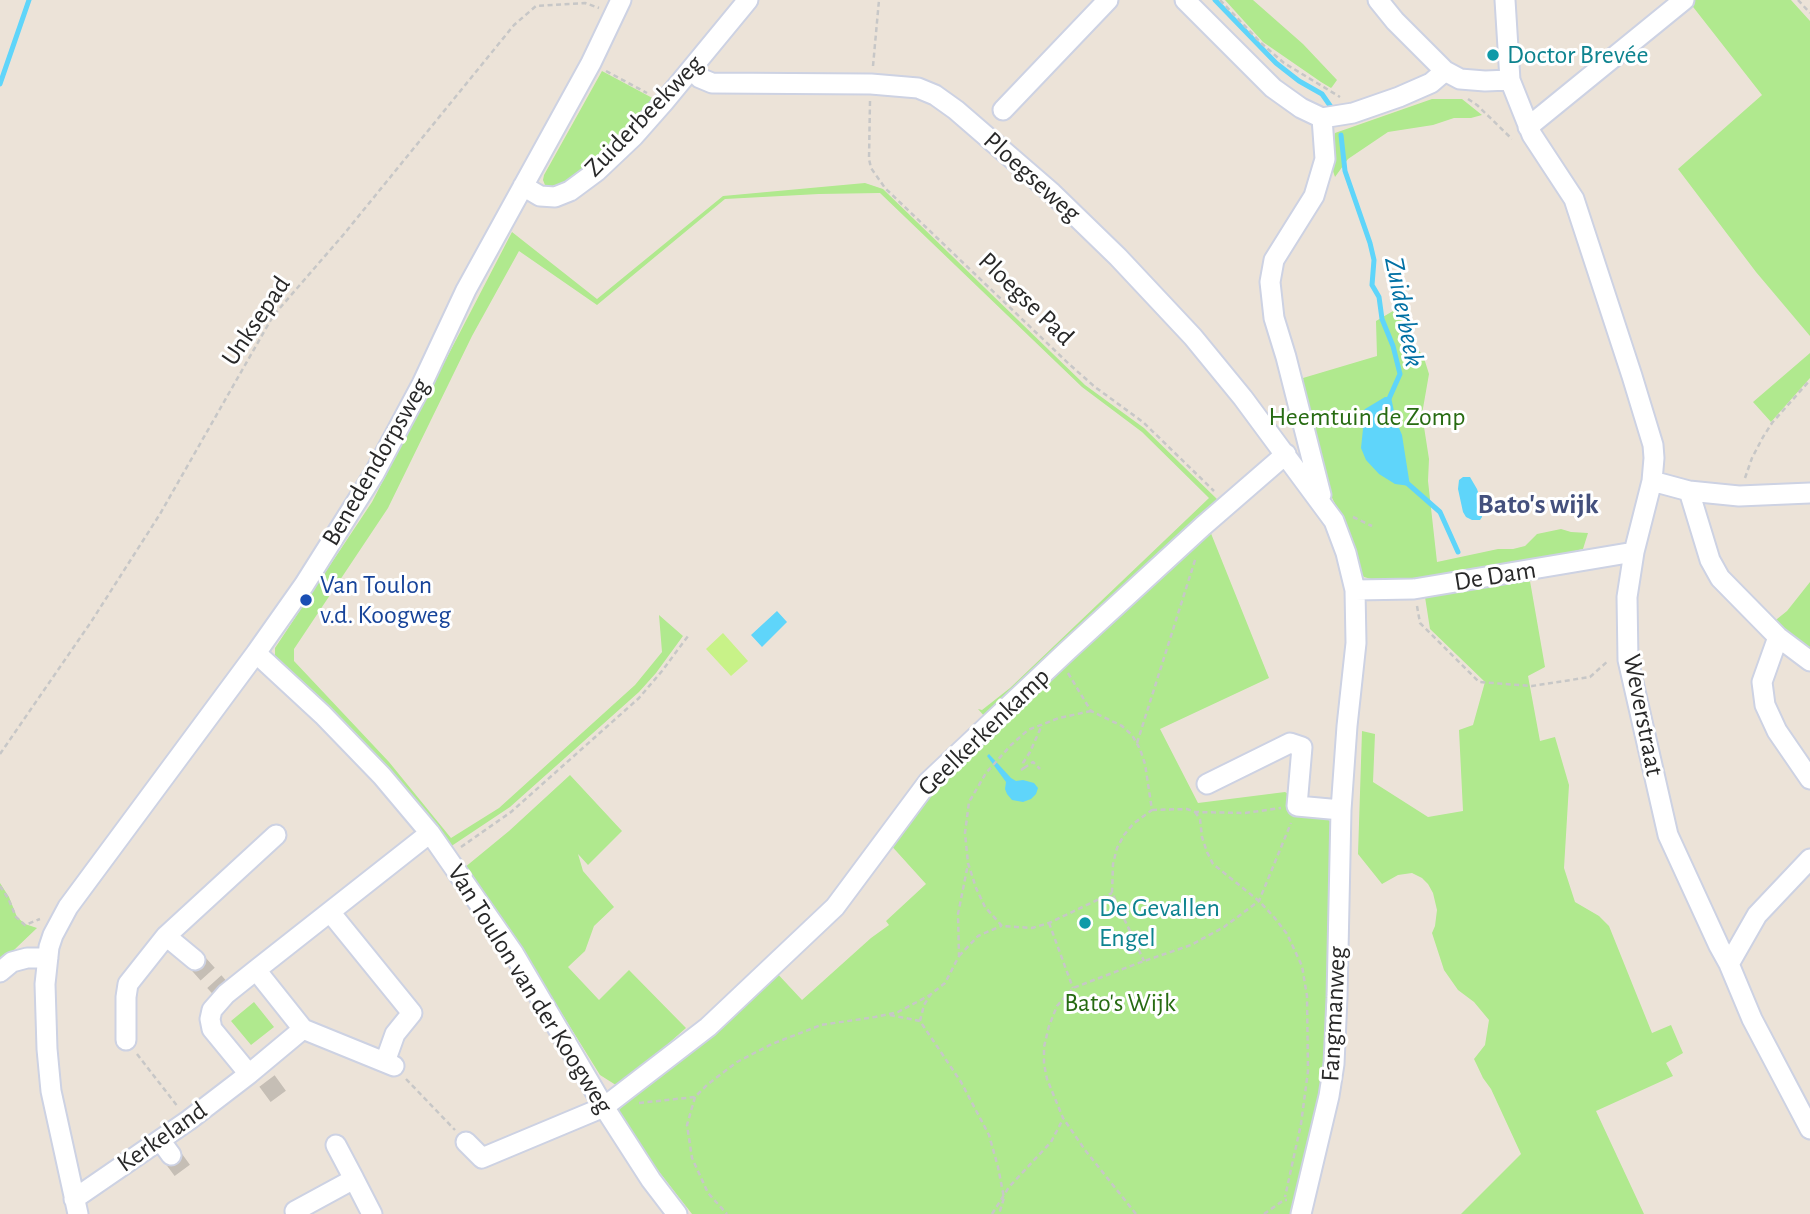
<!DOCTYPE html>
<html>
<head>
<meta charset="utf-8">
<style>
  body { margin:0 }
  canvas { display:block; background:#ece3d8 }
</style>
</head>
<body>
<canvas width="1810" height="1214"></canvas>
<script>
const ctx = document.querySelector('canvas').getContext('2d');
ctx.lineJoin = 'round';
function fill(path, color) { ctx.fillStyle = color; ctx.fill(path, 'evenodd'); }
const toPath = rows => new Path2D(rows.map(r => 'M' + r).join(''));
function stroke(path, color, width, dash) { ctx.strokeStyle = color; ctx.lineWidth = width; ctx.lineCap = dash ? 'butt' : 'round'; ctx.setLineDash(dash || []); ctx.stroke(path); }
function label(font, color, halo, rows, align = 'center') {
  ctx.font = font + ' "Alegreya Sans",sans-serif'; ctx.lineWidth = 6; ctx.setLineDash([]); ctx.textBaseline = 'middle'; ctx.strokeStyle = halo; ctx.fillStyle = color; for (const [text, x, y, turn = 0] of rows) {
    ctx.save(); ctx.translate(x, y); ctx.rotate((+turn || 0) * Math.PI / 180); ctx.textAlign = isNaN(turn) ? turn : align; if (halo) ctx.strokeText(text, 0, 0); ctx.fillText(text, 0, 0); ctx.restore();
  }
}
const green = toPath([
  [1225,0,1253,0,1303,44,1337,80,1332,87,1331,88,1321,82,1263,42],
  [1693,0,1791,0,1810,21,1810,336,1756,272,1678,169,1762,95,1690,3],
  [602,71,658,101,603,157,560,189,558,185,550,188,545,185,543,180,544,175],
  [1432,99,1462,99,1482,115,1471,118,1454,118,1433,125,1388,132,1348,159,1335,177,1330,162,1335,133],
  [865,183,883,189,1085,385,1144,428,1218,500,1126,588,985,717,978,709,982,710,1010,688,1209,498,1142,432,1082,387,880,193,819,194,725,199,597,305,519,251,472,336,388,508,294,649,294,661,389,762,451,838,499,808,635,685,662,652,659,615,683,636,656,673,639,692,510,807,450,847,278,663,275,656,275,648,372,502,512,232,597,299,723,196],
  [1393,311,1403,312,1413,345,1423,355,1429,374,1422,414,1429,459,1428,481,1437,562,1498,549,1513,549,1525,546,1537,534,1561,529,1571,532,1588,533,1583,549,1536,560,1422,581,1394,582,1379,579,1371,579,1364,577,1359,572,1344,523,1326,485,1305,395,1303,378,1377,356,1376,321],
  [1810,353,1810,378,1771,422,1753,402],
  [1208,526,1269,678,1160,729,1198,803,1285,792,1325,816,1332,824,1328,1063,1294,1214,692,1214,615,1115,624,1104,732,1013,774,970,802,1000,871,938,889,925,886,921,926,884,888,842,924,793],
  [1530,581,1545,667,1528,676,1540,741,1555,737,1569,785,1564,868,1575,902,1599,916,1609,926,1652,1033,1671,1025,1683,1053,1666,1063,1673,1076,1596,1111,1644,1214,1461,1214,1521,1154,1491,1089,1483,1078,1474,1059,1485,1045,1489,1020,1474,1002,1458,990,1444,970,1432,933,1435,926,1437,910,1433,893,1428,884,1422,878,1412,873,1398,875,1382,884,1358,854,1362,731,1375,734,1373,782,1428,817,1463,811,1459,730,1473,725,1485,682,1430,629,1425,597],
  [1810,582,1810,651,1772,623,1787,611],
  [570,775,622,831,588,865,578,854,583,871,614,907,594,926,585,951,568,967,599,1000,629,970,686,1028,619,1087,600,1075,528,959,464,868,509,831],
  [0,883,9,897,17,917,25,924,37,928,14,950,0,960],
  [254,1002,274,1027,251,1045,231,1021]
]);
const pitch = toPath([
  [723,633,748,661,731,676,706,649]
]);
const water = toPath([
  [1385,397,1391,397,1396,421,1402,435,1410,486,1395,484,1379,474,1366,460,1361,448,1363,429,1361,423,1361,415,1365,409],
  [1463,477,1470,477,1477,489,1482,504,1482,517,1480,520,1472,520,1466,517,1463,512,1458,489,1459,480],
  [777,611,787,622,762,647,751,635],
  [989,754,1011,778,1016,781,1023,780,1034,783,1038,788,1036,794,1031,799,1023,802,1012,800,1007,794,1005,789,1006,782,987,756]
]);
const stream = toPath([
  [1215,0,1276,63,1299,81,1322,94,1331,107],
  [0,84,29,0],
  [1341,135,1345,171,1370,243,1374,260,1372,285,1379,297,1382,319,1393,346,1400,374,1388,401],
  [1407,483,1440,512,1458,552]
]);
const minorTunnel = toPath([
  [195,960,220,988],
  [267,1081,281,1100],
  [171,1155,185,1174]
]);
const path = toPath([
  [1220,0,1261,43,1284,63,1340,97],
  [1798,0,1810,13],
  [873,66,879,0],
  [606,71,647,93],
  [1468,99,1477,105,1512,139],
  [870,101,869,159,871,168,885,188,1069,364,1095,387,1143,422,1214,491],
  [1745,478,1752,458,1763,437,1772,423,1810,380],
  [1353,517,1372,526],
  [1417,606,1420,623,1479,682,1532,686,1590,677,1609,660],
  [1068,673,1091,711,1122,726,1132,735,1140,749,1145,764,1152,810,1133,824,1124,835,1117,848,1113,864,1112,893,1144,961],
  [1091,711,1059,718,1028,730,1011,745,986,773,969,802,965,833,968,863,976,888,985,907,1002,926,1032,928,1049,923,1112,893],
  [1137,743,1196,557],
  [0,754,91,622,160,514,273,316,344,234,514,25,536,6,585,3,599,8],
  [1024,768,1033,762,1040,769],
  [1021,770,1024,768,1023,763,1030,752,1042,725],
  [1152,810,1187,809,1195,812,1245,813,1281,808],
  [1195,812,1200,819,1202,837,1207,852,1213,864,1259,901,1274,917,1287,934,1302,966,1307,996,1308,1071,1301,1124,1285,1197],
  [461,847,511,812,639,698,662,671,688,636],
  [0,886,8,898,16,917,25,925,40,919],
  [1049,923,1073,988],
  [959,956,978,936,1001,926],
  [890,1015,920,1021,961,1082,989,1135,998,1167,1004,1198,999,1214],
  [920,1021,924,1005,930,995,945,983,959,956,958,914,968,864],
  [137,1054,178,1107],
  [406,1079,455,1130],
  [695,1097,687,1125,692,1158,708,1193,727,1214],
  [639,1103,695,1097,708,1084,737,1062,772,1044,821,1025,875,1017,898,1012,930,995],
  [992,1214,1009,1187,1051,1142,1063,1119],
  [1136,1214,1085,1150,1063,1118,1047,1079,1044,1064,1044,1047,1049,1026,1057,1006,1073,988,1144,961,1191,945,1224,927,1259,901,1291,823],
  [1264,1214,1284,1200,1287,1200]
]);
const minor = toPath([
  [1185,0,1273,88,1301,108,1322,118,1353,113,1399,97,1431,83,1445,71],
  [1378,0,1395,21,1445,71,1460,79,1485,81,1510,80],
  [1505,0,1510,80,1532,135,1574,199,1632,376,1653,445,1654,458,1652,481,1634,552,1627,597,1628,660,1668,835,1719,946,1729,964,1752,1019,1810,1129],
  [692,70,700,78,712,83,871,84,918,88,935,95,956,110,1052,193,1118,257,1193,337,1243,398,1334,521,1346,553,1355,590,1356,643,1347,726,1341,810,1337,998,1334,1064,1329,1096,1301,1214],
  [1003,110,1108,0],
  [1528,127,1684,0],
  [523,186,540,196,555,197,570,191,597,171,634,136,664,102,748,0],
  [1652,481,1689,491,1739,496,1810,493],
  [1689,491,1710,560,1720,578,1778,637,1810,661],
  [1321,495,1286,357,1274,318,1270,282,1274,260,1314,196,1325,159,1322,118],
  [1355,590,1414,589,1634,552],
  [1778,637,1762,682,1765,705,1777,731,1810,779],
  [256,653,323,715,382,776,430,833,514,954,604,1107,651,1180,677,1214],
  [1207,784,1290,743,1302,747,1297,806,1341,810],
  [330,912,412,1013,395,1034,385,1062],
  [195,960,166,936,276,835],
  [1729,964,1757,915,1810,859],
  [256,970,303,1029,394,1066],
  [0,972,12,962,27,958,48,958],
  [126,1040,126,997,128,984,166,936],
  [249,1074,212,1029,210,1019,212,1010,226,994,256,970,430,833],
  [160,1140,171,1155],
  [466,1142,482,1158,604,1107,708,1027,835,907,928,782,1066,652,1203,526,1286,454],
  [336,1145,354,1179],
  [74,1199,189,1120,249,1074,303,1029],
  [295,1211,354,1179,372,1214],
  [78,1214,51,1091,47,1049,45,984,49,947,53,935,68,907,256,653,304,585,374,474,422,384,466,290,591,63,621,0]
]);
const markers = [
  [1493,55,7,"#0f9aa8"],
  [306,600,7,"#1a4fb4"],
  [1085,923,7,"#0f9aa8"]
];
const cultureNames = [
  ["Doctor Brevée",1507,55],
  ["De Gevallen",1099,908],
  ["Engel",1099,938]
];
const streetNames = [
  ["Zuiderbeekweg",644,116,-46],
  ["Ploegseweg",1032,177,42],
  ["Ploegse Pad",1026,299,44],
  ["Unksepad",256,321,-56],
  ["Benedendorpsweg",376,462,-60],
  ["De Dam",1495,576,-9],
  ["Weverstraat",1643,715,79],
  ["Geelkerkenkamp",984,732,-44],
  ["Van Toulon van der Koogweg",530,989,58],
  ["Fangmanweg",1334,1014,-87],
  ["Kerkeland",162,1137,-35]
];
const parkNames = [
  ["Heemtuin de Zomp",1367,417],
  ["Bato's Wijk",1120,1003]
];
const transitNames = [
  ["Van Toulon",320,585],
  ["v.d. Koogweg",320,615]
];
const waterNames = [
  ["Zuiderbeek",1404,312,79]
];
const neighbourhoodNames = [
  ["Bato's wijk",1538,505]
];
fill(green, '#b0e98e');
fill(pitch, '#c8f288');
fill(water, '#5fd5fa');
stroke(stream, '#5fd5fa', 5);
stroke(minorTunnel, '#c5beb5', 19, [19, 10]);
stroke(minor, '#cdd2e3', 23);
stroke(path, '#c7c7c7', 2.5, [5, 3.5]);
stroke(minor, '#fff', 19);
for (const [x, y, r, color] of markers) { const dot = new Path2D(); dot.arc(x, y, r, 0, 2 * Math.PI); ctx.fillStyle = color; ctx.fill(dot); stroke(dot, '#fff', 2.5); }
label('26px', '#0d838f', '#fff', cultureNames, 'left');
label('26px', '#282828', '#fff', streetNames);
label('26px', '#276b12', '#fff', parkNames);
label('26px', '#164399', '#fff', transitNames, 'left');
label('italic 28px', '#0070a4', '#fff', waterNames);
label('bold 28px', '#44507d', '#fff', neighbourhoodNames);
</script>
</body>
</html>
